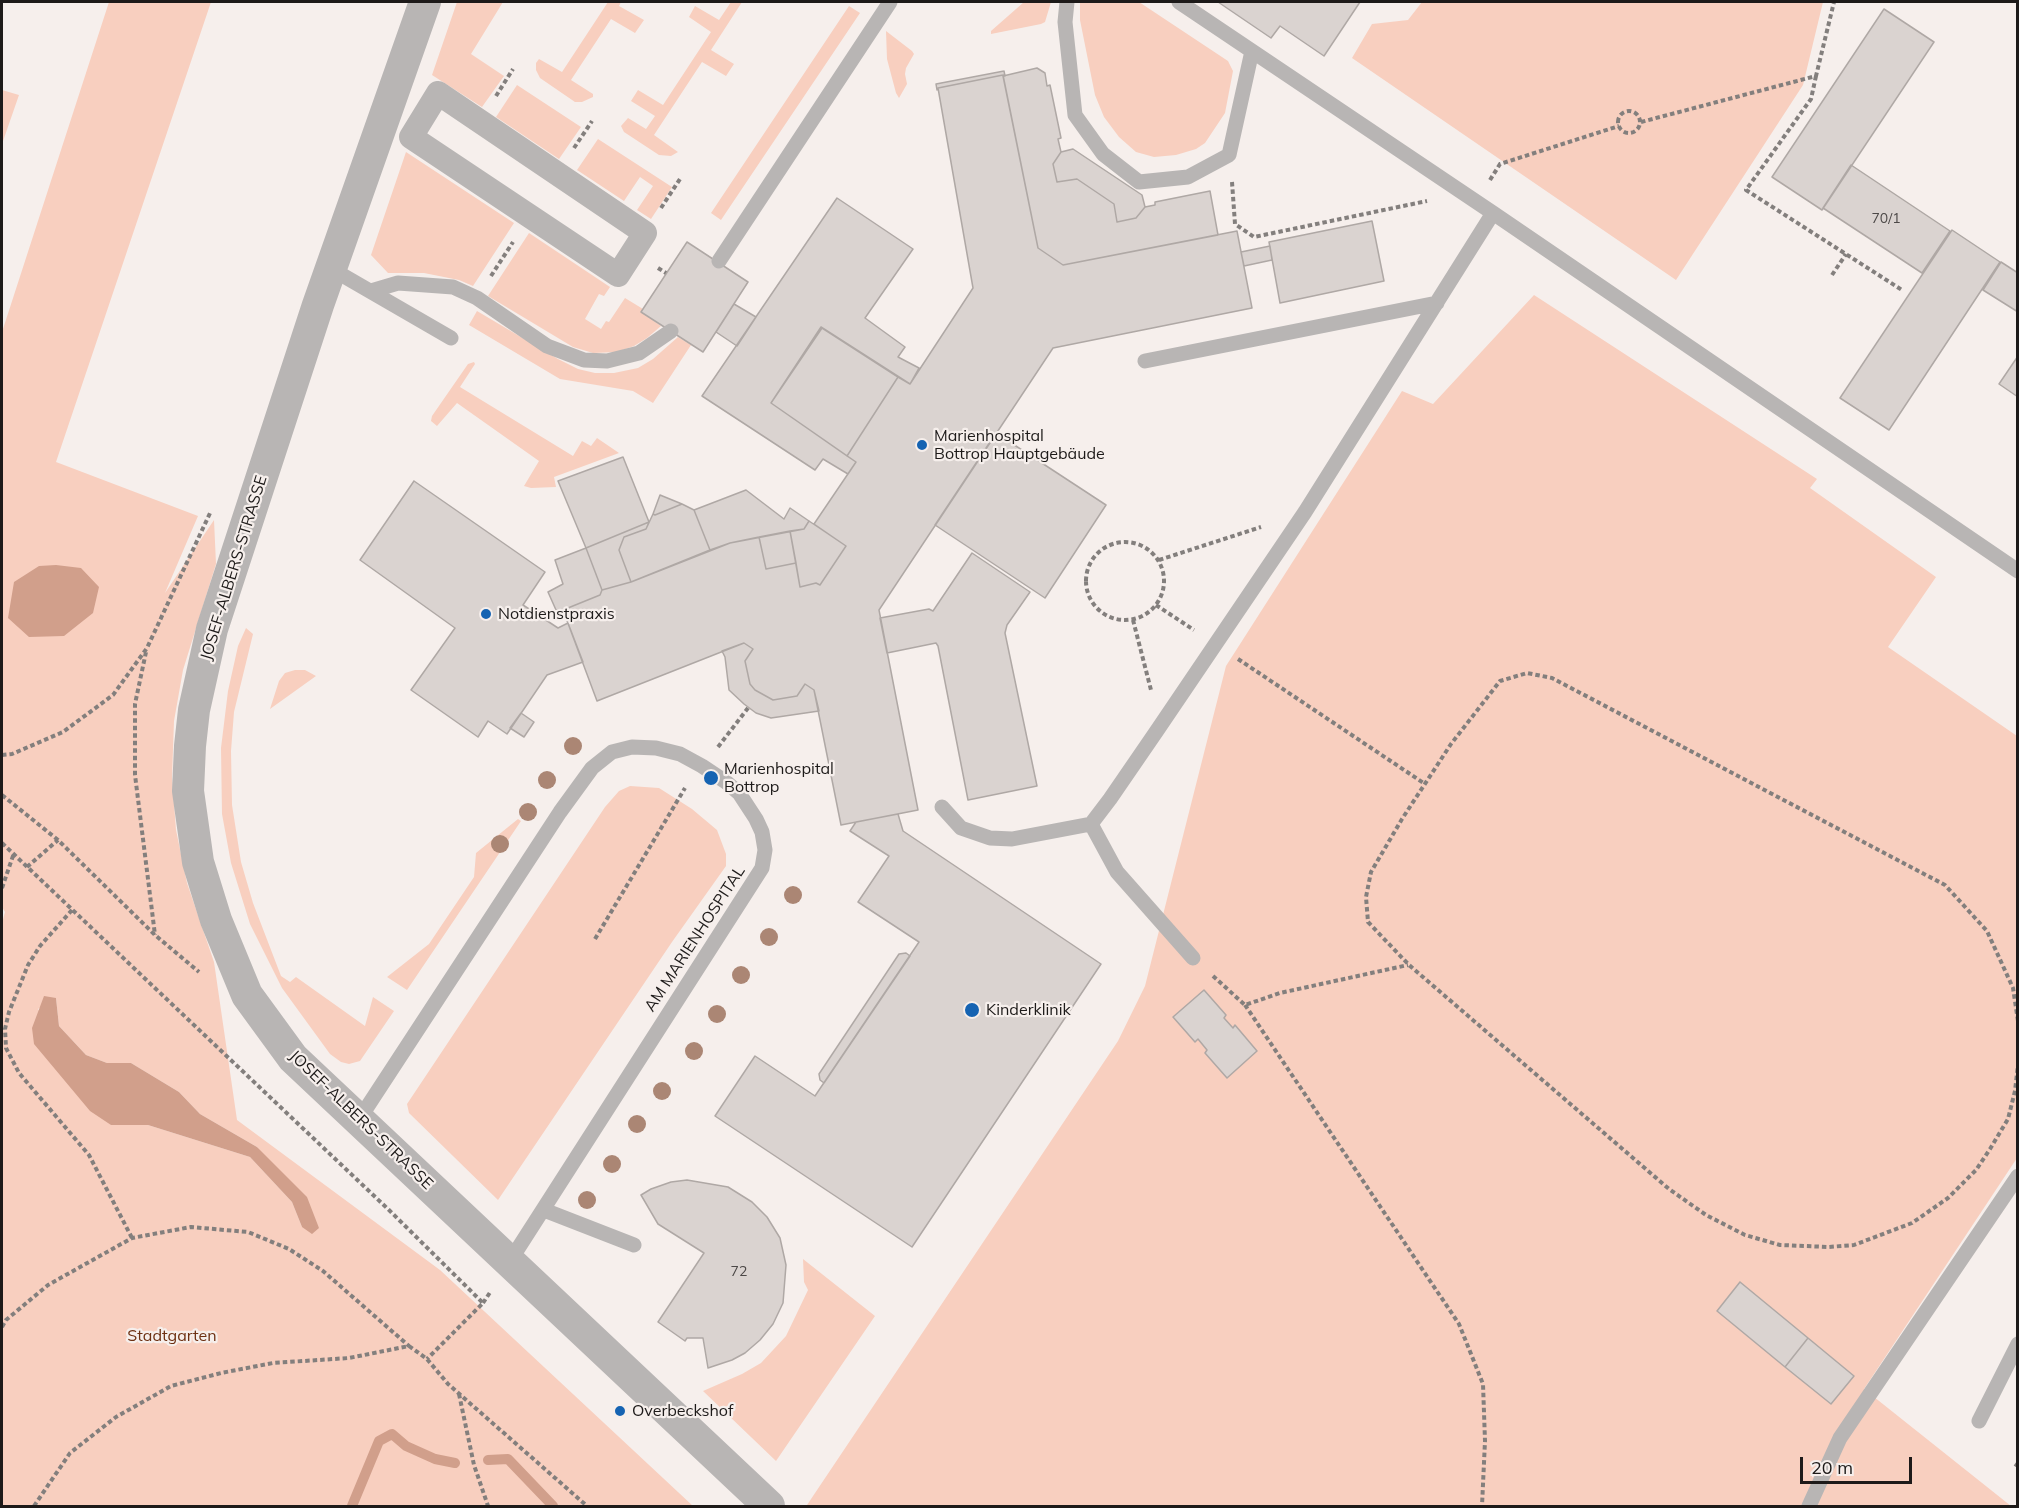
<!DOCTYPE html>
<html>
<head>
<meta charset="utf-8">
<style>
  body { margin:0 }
  #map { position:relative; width:2019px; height:1508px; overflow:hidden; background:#f6efec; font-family:Mulish,sans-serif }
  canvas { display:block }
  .frame { position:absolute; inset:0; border:3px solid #1d1a19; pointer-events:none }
  .scale { position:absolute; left:1800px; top:1457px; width:112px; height:27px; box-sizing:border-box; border:3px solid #1d1a19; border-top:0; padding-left:8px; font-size:18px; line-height:21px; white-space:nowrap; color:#1d1a19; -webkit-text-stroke:4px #f6efec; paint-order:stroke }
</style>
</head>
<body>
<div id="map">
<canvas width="2019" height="1508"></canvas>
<div class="frame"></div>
<div class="scale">20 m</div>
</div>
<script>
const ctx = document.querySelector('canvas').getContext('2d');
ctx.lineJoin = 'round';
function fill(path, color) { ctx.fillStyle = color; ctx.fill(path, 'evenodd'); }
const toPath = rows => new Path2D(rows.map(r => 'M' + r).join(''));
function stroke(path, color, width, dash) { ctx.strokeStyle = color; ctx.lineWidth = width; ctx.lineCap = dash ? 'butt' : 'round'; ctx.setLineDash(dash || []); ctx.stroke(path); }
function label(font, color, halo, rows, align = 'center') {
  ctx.font = font + ' Mulish,sans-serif'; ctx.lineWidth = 4.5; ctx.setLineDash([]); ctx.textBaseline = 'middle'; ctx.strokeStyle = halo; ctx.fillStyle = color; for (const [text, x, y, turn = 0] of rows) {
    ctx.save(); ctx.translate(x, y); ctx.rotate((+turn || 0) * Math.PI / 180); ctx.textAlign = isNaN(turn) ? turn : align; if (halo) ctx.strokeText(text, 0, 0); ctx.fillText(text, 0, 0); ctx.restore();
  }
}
const green = toPath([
  [109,2,211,2,56,462,198,516,165,593,214,520,216,564,183,670,174,721,172,777,176,830,187,883,214,962,237,1120,440,1270,693,1506,2,1506,2,923,5,912,2,907,2,332],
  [56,998,59,1026,86,1055,107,1063,131,1063,179,1092,200,1114,257,1147,319,1228,302,1227,292,1202,250,1157,148,1125,111,1125,38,1009],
  [457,2,503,2,471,54,504,76,482,107,432,75],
  [608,2,621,2,619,6,644,20,635,33,611,19,571,80,593,94,593,97,582,102,575,102,540,78,536,70,536,63,539,59,562,72],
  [731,2,742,2,711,50,734,64,726,76,702,62,654,135,678,152,671,156,659,155,624,132,621,126,628,118,646,129,655,116,631,101,638,90,663,105,711,32,689,17,695,6,719,20],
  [1024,2,1051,2,1045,22,1041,24,991,34,991,31],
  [1080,2,1139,2,1228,61,1233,71,1225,113,1205,143,1196,149,1176,155,1154,157,1136,152,1119,137,1104,117,1095,95,1080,20],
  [1422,2,1823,2,1803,85,1676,280,1352,58,1372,24,1408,20],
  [849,6,860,13,721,220,711,213],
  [886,31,912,51,914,54,906,68,905,74,907,84,899,98,896,93,887,59],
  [517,85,581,127,559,159,496,117],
  [2,90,19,95,2,144],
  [598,139,672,187,651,219,637,210,653,186,640,177,624,201,577,170],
  [406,152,514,223,473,286,459,280,424,273,388,273,371,255],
  [529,233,610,287,604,296,599,294,585,319,601,329,606,321,609,322,625,298,643,309,641,312,661,326,647,338,634,346,617,352,593,353,573,347,488,296],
  [1534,295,1817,479,1810,488,1936,577,1888,647,2017,736,2017,1158,1864,1389,2011,1506,809,1506,807,1505,1118,1041,1145,986,1226,666,1402,391,1433,404],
  [477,311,558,359,578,369,595,373,614,373,638,368,653,359,678,337,691,345,653,403,633,391,560,379,469,325],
  [474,362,475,364,460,387,573,456,582,441,591,446,597,438,619,453,554,477,556,487,531,488,524,486,539,461,457,403,437,426,431,421,432,416,468,364],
  [246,628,253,634,234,712,231,751,232,805,241,862,253,903,281,976,290,982,296,977,365,1026,373,997,394,1011,360,1061,349,1064,341,1062,330,1054,282,988,250,924,231,863,222,814,221,748,228,691,238,646],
  [295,670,305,670,316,676,270,709,279,681,285,673],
  [630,786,659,788,692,809,717,830,726,854,726,866,672,942,498,1200,409,1113,407,1104,605,807,619,791],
  [518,819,521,821,407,990,387,977,429,944,474,877,476,853],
  [803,1259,875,1316,776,1461,703,1391,742,1374,761,1363,786,1336,808,1290,804,1282]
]);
const water = toPath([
  [56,565,81,568,99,587,93,613,64,636,29,637,8,618,14,582,39,566],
  [44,996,56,998,59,1026,86,1055,107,1063,131,1063,179,1092,200,1114,257,1147,307,1197,319,1228,312,1234,302,1227,292,1202,250,1157,148,1125,111,1125,90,1111,34,1044,32,1028]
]);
const stream = toPath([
  [488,1460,508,1459,553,1506],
  [352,1506,379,1441,392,1434,406,1446,435,1459,455,1463]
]);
const building = toPath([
  [1218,2,1360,2,1324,56,1280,26,1271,38,1218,2],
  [1884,9,1934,42,1822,210,1772,177,1884,9],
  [1037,68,1045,73,1047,86,1050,85,1061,138,1058,139,1061,152,1053,164,1057,182,1077,179,1114,204,1117,222,1136,218,1145,207,1155,205,1155,202,1210,191,1218,235,1063,265,1038,248,1003,76,1037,68],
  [1004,71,1005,76,1003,75,938,88,937,90,936,84,1004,71],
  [1003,75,1038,248,1063,265,1237,231,1252,308,1053,348,879,610,918,810,841,825,814,690,805,684,797,696,773,700,755,690,750,684,745,661,753,649,744,643,597,701,563,610,600,595,602,590,631,582,730,543,759,537,766,569,796,563,800,587,816,583,820,585,846,546,814,524,856,462,847,456,898,377,910,384,973,288,938,88,1003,75],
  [1073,149,1142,195,1145,207,1136,218,1117,222,1114,204,1077,179,1057,182,1053,164,1061,152,1073,149],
  [1851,165,1950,231,1922,273,1823,208,1851,165],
  [837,198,913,249,865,318,905,347,898,357,919,368,910,384,821,327,771,403,856,462,848,474,823,459,815,470,702,396,837,198],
  [1372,221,1384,281,1280,303,1269,242,1372,221],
  [1952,230,2000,262,1889,430,1840,398,1952,230],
  [687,242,748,282,703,352,641,312,687,242],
  [1270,246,1272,260,1244,266,1241,252,1270,246],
  [2001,262,2018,273,2018,312,1983,290,2001,262],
  [734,304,756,317,737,346,716,332,734,304],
  [822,328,898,377,847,456,771,403,822,328],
  [2018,356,2018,397,1999,384,2018,356],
  [996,433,1106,505,1045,598,935,525,996,433],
  [623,457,649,522,586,548,558,481,623,457],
  [414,481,545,572,523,605,558,628,568,623,583,662,547,675,507,734,488,721,478,737,411,690,455,628,360,560,414,481],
  [746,490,784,519,790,508,809,521,804,529,730,543,710,550,694,510,746,490],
  [660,495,682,504,655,515,653,514,660,495],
  [682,504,694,510,710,550,631,582,619,550,624,537,646,529,653,514,655,515,682,504],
  [809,521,846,546,820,585,816,583,800,587,790,531,804,529,809,521],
  [649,522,646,529,624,537,619,550,631,582,602,590,586,548,649,522],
  [790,531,796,563,766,569,759,537,790,531],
  [586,548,602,590,600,595,563,610,556,610,548,592,563,584,555,560,586,548],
  [972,553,1030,592,1007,625,1005,633,1037,786,968,800,938,646,936,643,887,653,880,618,929,609,933,611,972,553],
  [744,643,753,649,745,661,750,684,755,690,773,700,797,696,805,684,814,690,819,711,771,718,756,713,744,704,729,690,725,657,722,651,744,643],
  [521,713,534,722,524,737,510,728,521,713],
  [898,814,903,831,1101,964,912,1247,715,1116,755,1056,815,1096,919,942,858,902,889,856,850,831,856,822,898,814],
  [906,953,910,956,824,1083,820,1080,819,1074,899,954,906,953],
  [1204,990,1226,1015,1224,1018,1233,1028,1235,1025,1257,1051,1227,1078,1205,1053,1207,1050,1198,1039,1195,1042,1173,1017,1204,990],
  [687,1180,728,1187,752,1202,767,1217,780,1238,786,1265,783,1303,773,1324,760,1340,745,1353,732,1360,708,1368,703,1338,687,1338,685,1341,658,1322,704,1253,658,1224,641,1195,651,1189,671,1182,687,1180],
  [1740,1282,1808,1338,1785,1367,1717,1311,1740,1282],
  [1808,1338,1854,1376,1831,1404,1785,1367,1808,1338]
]);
const path = toPath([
  [1816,76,1811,99,1746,190,1902,290],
  [496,96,513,69],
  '1618 122a11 11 0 1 1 22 0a11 11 0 1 1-22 0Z',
  [1641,122,1816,76,1834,2],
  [574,148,592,121],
  [1490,180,1500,164,1619,126],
  [1232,182,1235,224,1254,237,1427,201],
  [661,208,680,179],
  [658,268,666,273],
  [1832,275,1846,254],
  [491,276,513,242],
  '1086 581a39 39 0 1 1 78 0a39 39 0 1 1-78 0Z',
  [1159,560,1261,527],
  [1156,605,1194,630],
  [1133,620,1151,690],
  [146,652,135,704,135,775,155,935],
  [1238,659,1425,784],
  [718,747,748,708],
  [2,755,12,754,63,732,113,695,147,648,211,511],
  [2,795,58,840,155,935,199,972],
  [2,843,389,1210,483,1303,427,1359],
  [27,867,58,840],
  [2,888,14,853],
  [72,910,40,946,28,965,9,1012,5,1029,6,1048,19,1073,89,1155,132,1238],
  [595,939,685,788],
  [1213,976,1245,1005,1280,993,1408,965],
  [1245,1005,1459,1324,1483,1384,1485,1441,1482,1506],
  [2018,1021,2013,988,1987,931,1945,885,1552,678,1527,673,1500,681,1451,744,1402,819,1371,872,1366,897,1368,922,1409,965,1669,1189,1706,1215,1745,1235,1780,1245,1829,1247,1854,1245,1912,1223,1948,1198,1976,1170,1990,1149,2008,1119,2015,1091,2018,1065],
  [483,1303,491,1291],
  [2,1327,6,1320,48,1285,132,1238,191,1227,248,1232,289,1249,323,1271,409,1346],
  [459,1394,474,1465,488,1506],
  [2018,1463,2015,1467,2018,1468],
  [34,1506,70,1453,116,1417,171,1386,221,1373,273,1363,349,1358,409,1346,427,1359,448,1384,587,1506]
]);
const service = toPath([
  [1067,2,1065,22,1075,115,1103,154,1139,182,1188,177,1229,155,1252,51],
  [1179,2,1493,213,2018,571],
  [719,261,890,2],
  [330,268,451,338],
  [371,291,398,283,453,287,477,298,547,346,584,360,607,361,639,353,671,331],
  [1145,361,1437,303],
  [942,807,961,828,990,838,1012,839,1091,824,1110,799,1156,732,1305,512,1493,213],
  [1091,824,1117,872,1193,958],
  [358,1121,560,812,592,768,612,752,632,747,656,748,680,754,702,766,726,782,739,793,756,819,762,832,765,850,762,868,510,1261],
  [544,1210,634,1245],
  [1979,1421,2018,1344],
  [1809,1506,1840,1438,2018,1176]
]);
const pedestrian = toPath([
  [438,93,645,233,618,275,411,137,438,93]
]);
const minor = toPath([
  [425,2,318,305,212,629,194,710,190,746,188,791,198,862,216,920,247,995,293,1058,769,1506]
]);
const trees = [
  [573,746],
  [547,780],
  [528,812],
  [500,844],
  [793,895],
  [769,937],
  [741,975],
  [717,1014],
  [694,1051],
  [662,1091],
  [637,1124],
  [612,1164],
  [587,1200]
];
const markers = [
  [922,445,6,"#1563b2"],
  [486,614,6,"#1563b2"],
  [711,778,8,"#1563b2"],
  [972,1010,8,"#1563b2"],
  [620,1411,6,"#1563b2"]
];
const numberNames = [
  ["70/1",1886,219],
  ["72",739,1272]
];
const poiNames = [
  ["Marienhospital",934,436],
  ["Bottrop Hauptgebäude",934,454],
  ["Notdienstpraxis",498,614],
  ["Marienhospital",724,769],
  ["Bottrop",724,787],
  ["Kinderklinik",986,1010],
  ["Overbeckshof",632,1411]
];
const streetNames = [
  ["JOSEF-ALBERS-STRASSE",234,568,-73],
  ["AM MARIENHOSPITAL",695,939,-57],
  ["JOSEF-ALBERS-STRASSE",361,1120,44]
];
const parkNames = [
  ["Stadtgarten",172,1336]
];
fill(green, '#f8cfbf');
fill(water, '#d19f8b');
stroke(stream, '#d19f8b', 10);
fill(building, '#dad3d0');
stroke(building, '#afa8a5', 1.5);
stroke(path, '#837f7d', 4, [4.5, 3]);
stroke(service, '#b8b5b4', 15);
stroke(pedestrian, '#b8b5b4', 24);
stroke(minor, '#b8b5b4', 32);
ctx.fillStyle = '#ab8674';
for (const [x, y] of trees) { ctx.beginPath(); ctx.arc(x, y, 9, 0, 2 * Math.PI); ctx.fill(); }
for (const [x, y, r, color] of markers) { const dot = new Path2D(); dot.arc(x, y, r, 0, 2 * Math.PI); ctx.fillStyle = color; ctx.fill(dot); stroke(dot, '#f6efec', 2); }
label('14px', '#4c4847', null, numberNames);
label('16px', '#1d1a19', '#f6efec', poiNames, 'left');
label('16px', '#1d1a19', '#f6efec', streetNames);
label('16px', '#6d3012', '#f6efec', parkNames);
</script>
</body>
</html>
